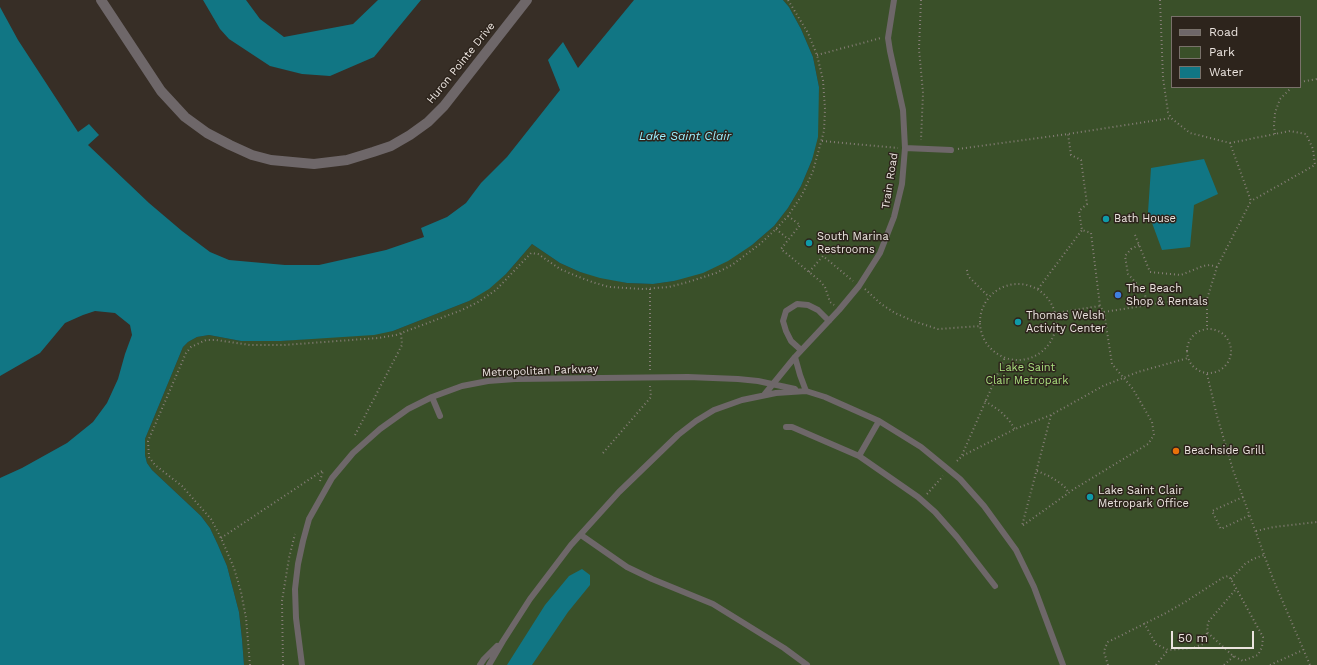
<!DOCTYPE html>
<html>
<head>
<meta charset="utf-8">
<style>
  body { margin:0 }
  #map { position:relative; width:1317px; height:665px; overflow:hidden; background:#372e26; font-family:"Work Sans",sans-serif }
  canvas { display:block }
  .legend { position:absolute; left:1171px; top:16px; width:130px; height:72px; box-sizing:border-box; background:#2d241c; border:1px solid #79716a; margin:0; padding:5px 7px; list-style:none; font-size:12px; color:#ebe4df }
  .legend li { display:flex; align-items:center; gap:8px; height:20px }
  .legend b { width:20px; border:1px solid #79716a }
  .scale { position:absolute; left:1171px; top:631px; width:83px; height:18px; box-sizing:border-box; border:2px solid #ebe4df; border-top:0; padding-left:5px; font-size:12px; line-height:14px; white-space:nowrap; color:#ebe4df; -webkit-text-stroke:3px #2d241c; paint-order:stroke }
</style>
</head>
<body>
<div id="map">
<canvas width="1317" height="665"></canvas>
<ul class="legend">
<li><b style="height:5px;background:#6e6769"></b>Road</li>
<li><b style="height:11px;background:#3a5029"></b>Park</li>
<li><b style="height:11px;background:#117684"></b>Water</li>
</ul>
<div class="scale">50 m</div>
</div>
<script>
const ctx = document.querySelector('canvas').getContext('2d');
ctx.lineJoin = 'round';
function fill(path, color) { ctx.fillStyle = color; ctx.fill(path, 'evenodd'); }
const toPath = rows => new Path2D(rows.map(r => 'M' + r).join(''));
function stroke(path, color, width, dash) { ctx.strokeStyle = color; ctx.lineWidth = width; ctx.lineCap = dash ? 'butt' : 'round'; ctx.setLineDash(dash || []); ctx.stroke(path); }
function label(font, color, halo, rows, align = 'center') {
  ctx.font = font + ' "Work Sans",sans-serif'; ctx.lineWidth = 3; ctx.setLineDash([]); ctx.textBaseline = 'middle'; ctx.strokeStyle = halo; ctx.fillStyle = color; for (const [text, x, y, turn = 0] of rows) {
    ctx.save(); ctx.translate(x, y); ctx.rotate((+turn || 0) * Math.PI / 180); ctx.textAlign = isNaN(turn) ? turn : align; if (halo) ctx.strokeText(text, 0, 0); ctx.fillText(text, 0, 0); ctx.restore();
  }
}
const green = toPath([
  [783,0,1317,0,1317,665,244,665,242,639,239,612,227,566,218,545,210,528,201,516,152,470,147,463,145,455,145,439,183,347,188,342,197,337,209,335,241,341,281,341,393,331,469,301,506,274,532,244,560,263,580,272,627,283,653,284,674,281,752,245,774,226,788,208,801,186,812,160,819,87,813,57,801,29,789,7],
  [1172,17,1300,17,1300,87,1172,87]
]);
const water = toPath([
  [203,0,246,0,260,19,284,37,353,24,378,0,421,0,374,57,330,76,302,74,270,66,229,39,220,29],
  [634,0,783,0,789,7,801,29,813,57,819,87,818,137,812,160,801,186,788,208,774,226,752,245,728,261,703,273,674,281,653,284,627,283,600,278,580,272,560,263,532,244,506,274,489,289,469,301,393,331,374,335,281,341,241,341,209,335,197,337,188,342,183,347,145,439,145,455,147,463,152,470,201,516,210,528,218,545,227,566,239,612,242,639,244,665,0,665,0,478,22,468,67,443,93,422,107,403,118,379,125,354,132,335,130,325,115,313,95,311,83,315,65,323,40,353,0,376,0,7,18,40,78,132,89,124,99,135,88,145,149,203,182,231,210,252,229,260,285,265,319,265,386,250,424,237,421,228,447,217,466,203,481,183,507,157,560,90,548,60,563,42,578,68],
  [1204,159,1218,194,1194,205,1190,247,1162,250,1148,212,1151,168],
  [582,569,590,575,590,585,568,612,532,665,507,665,545,605,569,576]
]);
const path = toPath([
  [921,0,919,49,923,93,921,140],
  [1160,0,1163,78,1168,112,1171,118,1190,133,1230,143,1251,201,1217,267,1207,299,1207,329],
  [817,55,881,38],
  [1300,82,1317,79],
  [1275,134,1274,126,1275,113,1280,99,1292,87],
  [822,141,898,148],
  [1230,143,1290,131,1306,134,1313,149,1315,165,1251,201],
  [958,149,1068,134,1171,118],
  [788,216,800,225,781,249,820,281,825,287,830,302,834,305],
  [776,229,788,239],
  [1135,235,1150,272,1181,275,1203,266,1210,265,1217,267],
  [1139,245,1131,249,1125,256,1128,274,1137,284,1145,295,1148,305],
  [967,270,968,276,989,297],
  [809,272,823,256,853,281],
  '980 322a38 38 0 1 1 76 0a38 38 0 1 1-76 0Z',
  [650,289,650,370],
  [865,289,881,304,895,313,913,321,938,329,981,326],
  [1038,289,1082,230],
  [1104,312,1187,299,1207,299],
  [1055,313,1100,306],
  '1187 351a22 22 0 1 1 44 0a22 22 0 1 1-44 0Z',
  [1207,374,1217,416,1233,470,1273,579,1310,665],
  [985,401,1000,411,1008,419,1015,429],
  [1051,415,1022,526,1074,489,1148,444,1154,435,1152,422,1133,389,1112,364,1104,312,1100,306,1091,233,1082,230,1079,211,1087,204,1081,160,1071,155,1068,134],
  [355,435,402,345,401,333],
  [603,453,651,397,650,386],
  [962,455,1005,357],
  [957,461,962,456,1015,429,1051,415,1103,386,1138,372,1188,358],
  [1037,471,1049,476,1057,481,1064,486,1069,493],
  [320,481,323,471],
  [927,494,943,476],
  [1243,497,1212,511,1221,529,1250,515],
  [1256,531,1274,527,1317,522],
  [221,538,322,471],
  [1231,579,1245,564,1253,559,1264,555],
  [1144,623,1156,644,1168,650,1193,648,1203,644,1207,633],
  [250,665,246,618,241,592,234,568,221,538,211,519,182,486,155,465,149,457,148,441,186,353,191,347,206,340,216,340,250,345,284,345,378,338,396,335,462,310,478,302,496,290,531,253,538,254,560,269,574,275,592,282,609,287,643,289,669,287,688,282,716,273,732,265,760,244,776,229,788,216,802,195,813,171,824,131,825,109,823,80,817,55,808,33,788,0],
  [283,665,282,601,289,558,295,534],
  [1108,665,1104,652,1105,648,1108,642,1164,614,1185,602,1224,577,1228,576,1231,579,1263,637,1262,647,1258,655,1243,661,1232,655,1208,633,1207,627,1209,621,1236,589],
  [1156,665,1168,650],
  [1224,665,1234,656],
  [1270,665,1303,650]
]);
const lane = toPath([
  [905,148,951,150],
  [801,350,791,341,786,331,783,321,786,311,797,304,808,305,818,310,829,321],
  [795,357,800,375,806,391],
  [764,395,795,357,839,310,859,286,880,253,894,217,902,184,905,148,903,110,890,51,888,38,894,0],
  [432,397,440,416],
  [786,427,792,427,859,456,918,497,935,512,957,537,995,586],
  [859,456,879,421],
  [581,535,627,567,652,579,713,604,784,648,807,665],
  [302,665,296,618,295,589,298,564,303,541,309,519,332,478,353,453,380,429,408,409,432,397,462,386,488,381,515,379,688,377,738,379,758,381,795,389],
  [480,665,484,659,497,646],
  [489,665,503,641,530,599,571,545,619,492,678,435,696,421,714,410,742,400,776,393,806,391,825,397,879,421,921,447,960,479,984,506,1016,550,1034,587,1063,665]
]);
const street = toPath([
  [101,0,161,91,185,117,207,133,230,145,252,155,271,160,314,164,347,160,373,152,391,146,410,135,428,122,444,106,527,0]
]);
const markers = [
  [1106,219,4,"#0f9aa8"],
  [809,243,4,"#0f9aa8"],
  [1118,295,4,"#3f7fe0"],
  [1018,322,4,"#0f9aa8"],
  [1176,451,4,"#e8710a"],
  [1090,497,4,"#0f9aa8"]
];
const streetNames = [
  ["Huron Pointe Drive",461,63,-51],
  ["Train Road",890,181,-81],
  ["Metropolitan Parkway",540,371,-2]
];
const poiNames = [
  ["Bath House",1114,219],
  ["South Marina",817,237],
  ["Restrooms",817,250],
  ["The Beach",1126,289],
  ["Shop & Rentals",1126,302],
  ["Thomas Welsh",1026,316],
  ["Activity Center",1026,329],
  ["Beachside Grill",1184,451],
  ["Lake Saint Clair",1098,491],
  ["Metropark Office",1098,504]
];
const parkNames = [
  ["Lake Saint",1027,368],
  ["Clair Metropark",1027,381]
];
const waterNames = [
  ["Lake Saint Clair",685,136]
];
fill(green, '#3a5029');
fill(water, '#117684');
stroke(path, '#867e77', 2, [1, 3]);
stroke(lane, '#6e6769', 6);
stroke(street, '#6e6769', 10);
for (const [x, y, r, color] of markers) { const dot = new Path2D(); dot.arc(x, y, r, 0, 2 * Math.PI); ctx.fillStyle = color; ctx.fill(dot); stroke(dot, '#2d241c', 1.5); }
label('11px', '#ebe4df', '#2d241c', streetNames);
label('11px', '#ebe4df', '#2d241c', poiNames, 'left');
label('11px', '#a8dd7d', '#2d241c', parkNames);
label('italic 12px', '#9beefc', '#2d241c', waterNames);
</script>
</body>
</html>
